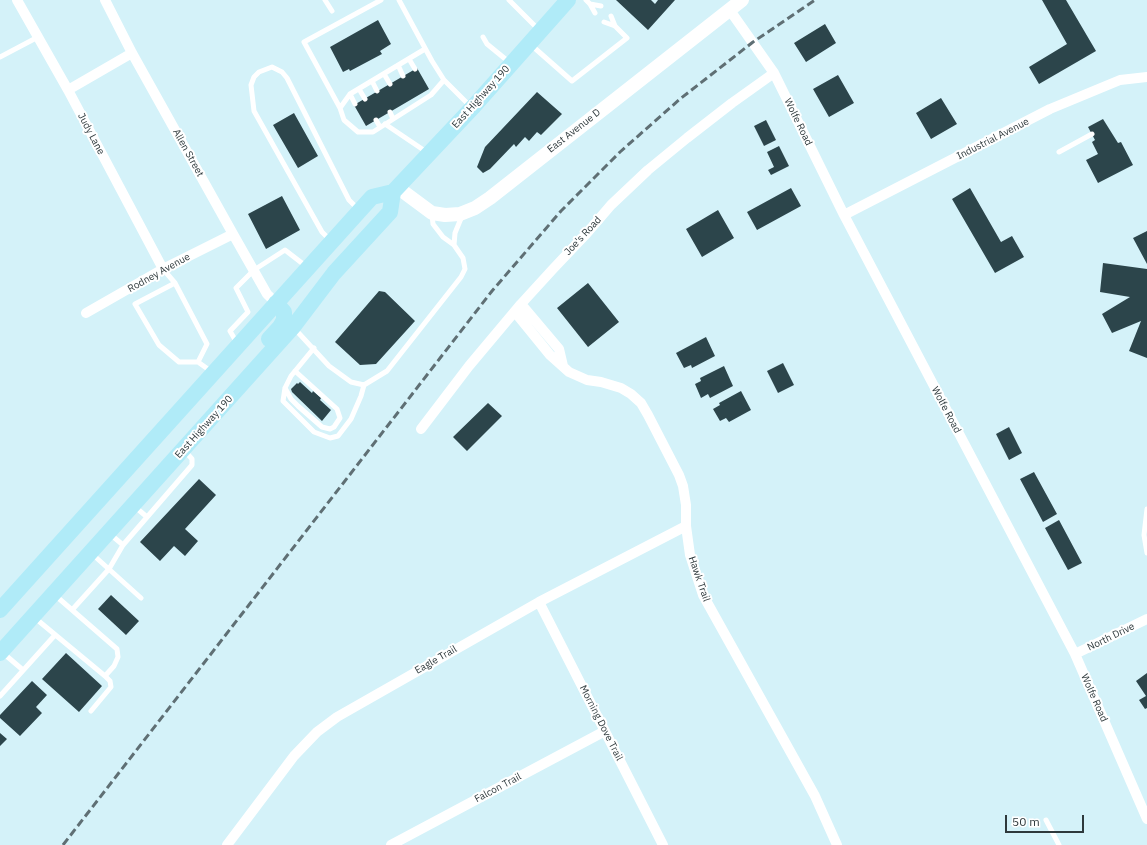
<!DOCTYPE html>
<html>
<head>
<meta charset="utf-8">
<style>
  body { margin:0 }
  #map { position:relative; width:1147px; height:845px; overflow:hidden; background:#d4f2f9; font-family:"IBM Plex Sans",sans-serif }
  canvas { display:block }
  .scale { position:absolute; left:1005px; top:815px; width:79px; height:18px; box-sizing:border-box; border:2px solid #2e393c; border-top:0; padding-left:5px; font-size:12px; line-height:14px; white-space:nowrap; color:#2e393c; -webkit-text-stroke:3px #fff; paint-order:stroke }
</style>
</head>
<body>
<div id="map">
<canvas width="1147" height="845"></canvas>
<div class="scale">50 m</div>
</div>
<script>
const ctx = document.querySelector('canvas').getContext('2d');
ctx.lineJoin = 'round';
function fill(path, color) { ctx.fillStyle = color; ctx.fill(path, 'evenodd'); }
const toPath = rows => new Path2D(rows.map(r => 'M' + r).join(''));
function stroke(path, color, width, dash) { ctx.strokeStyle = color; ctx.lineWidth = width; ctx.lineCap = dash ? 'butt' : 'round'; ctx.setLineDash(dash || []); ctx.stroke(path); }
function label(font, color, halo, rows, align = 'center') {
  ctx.font = font + ' "IBM Plex Sans",sans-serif'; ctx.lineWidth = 4; ctx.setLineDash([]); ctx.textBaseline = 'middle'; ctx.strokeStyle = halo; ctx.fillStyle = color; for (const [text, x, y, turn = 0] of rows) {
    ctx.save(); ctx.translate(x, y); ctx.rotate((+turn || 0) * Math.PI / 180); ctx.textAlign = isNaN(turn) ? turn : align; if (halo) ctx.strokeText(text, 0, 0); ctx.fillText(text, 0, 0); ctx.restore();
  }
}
const building = toPath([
  [616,0,651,0,655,4,658,0,675,0,648,30],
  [1042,0,1066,0,1096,51,1039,84,1029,67,1067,44],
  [378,20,391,44,380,51,382,54,350,71,349,69,343,72,330,47],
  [825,24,836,43,806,62,794,43],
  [417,68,429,89,366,126,354,105],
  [838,75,854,103,829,117,813,89],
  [537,92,562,114,541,135,537,132,529,141,525,137,516,147,514,144,490,169,483,173,477,167,485,147],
  [941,98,957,124,931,139,916,113],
  [294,113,318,156,298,168,273,125],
  [1103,119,1118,143,1121,142,1133,165,1098,183,1086,160,1098,154,1092,142,1095,140,1088,127],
  [766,120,776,140,764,146,754,126],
  [779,146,789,166,771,175,768,170,774,167,767,152],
  [791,188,801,206,757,230,747,212],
  [970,188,1001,242,1012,236,1024,257,995,273,952,199],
  [282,196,300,230,266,249,248,214],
  [718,210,734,238,702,257,686,229],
  [1147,231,1147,264,1133,238],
  [1103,263,1147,269,1147,358,1129,351,1141,321,1112,333,1102,314,1130,297,1100,292],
  [588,283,619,322,588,347,557,308],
  [379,291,385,292,415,321,376,364,360,365,335,342],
  [706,337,715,356,692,368,691,365,684,368,676,353],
  [783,363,794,385,778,393,767,371],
  [724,366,733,386,710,398,708,394,701,398,695,384,701,381,700,378],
  [300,382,312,393,313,391,321,398,320,400,331,410,322,421,292,392,291,389,297,383,298,384],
  [741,391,751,410,729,422,726,418,720,421,713,409,720,405,719,403],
  [488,403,502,416,467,451,453,437],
  [1009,427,1022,453,1009,460,996,434],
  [1034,472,1057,514,1043,522,1020,479],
  [199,479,216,495,185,529,198,541,185,556,174,546,160,561,140,542],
  [1059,520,1082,563,1068,570,1045,528],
  [111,595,139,621,126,635,98,609],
  [66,653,102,686,79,712,42,679],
  [1147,673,1147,708,1145,709,1139,700,1146,696,1136,681],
  [32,681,47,695,36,707,42,713,20,736,0,718,0,715],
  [0,733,7,739,0,746]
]);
const lane = toPath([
  [325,0,332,11],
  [399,0,432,61,444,80,471,107],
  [509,0,539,30],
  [586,0,590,4,595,13],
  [590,4,601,6],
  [611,16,615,26],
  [483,37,487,44,509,62],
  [530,44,572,81,627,38,615,26,604,22],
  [425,49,350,94,340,108,344,120,358,132,373,132,431,95,444,80],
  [0,57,38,37],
  [409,59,415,69],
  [398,65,403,76],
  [384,74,390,84],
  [372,81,377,91],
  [359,89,365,99],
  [350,94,355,104],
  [340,108,304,42,381,0],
  [390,112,393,119],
  [376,120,380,127],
  [385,124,428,153],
  [1059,152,1092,134],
  [330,240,322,232,254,111,251,85,254,77,259,72,272,67,282,72,287,78,349,200,359,210],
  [454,245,455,233,462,216],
  [163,269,175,283,135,304,159,345,179,362,198,362,212,372],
  [175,283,207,344,198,362],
  [294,328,329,366,351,382,364,385,387,371,461,277,465,269,463,258,454,245,443,237,433,224,432,215],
  [237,343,230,331,248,312,236,288,254,270,285,250,307,267],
  [314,348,291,376,285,388,283,401,314,432,330,438,338,436,351,419,361,396,364,385],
  [285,388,291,399,298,406,322,427,330,429,334,427,340,418,337,409,295,371],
  [134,506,147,517],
  [1147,509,1144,535,1147,553],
  [110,534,123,545],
  [91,553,141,598],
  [56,596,117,649,118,657,114,666,105,676,110,681,111,687,91,711],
  [72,610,109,569,123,545,192,465,192,459,184,450],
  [35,618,105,676],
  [3,653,23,670],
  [0,696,55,635],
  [1046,820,1059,845]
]);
const street = toPath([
  [17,0,68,90,163,269],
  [105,0,132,53,233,234,267,294,276,303],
  [729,9,774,73,844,215,1075,654,1147,819],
  [68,90,132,53],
  [844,215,1050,109,1120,80,1147,77],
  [521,304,559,349,563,366],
  [515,312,550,355,569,372,587,380,601,382,621,388,631,394,641,403,648,415,679,475,683,486,686,505,686,526,690,555,703,595,815,796,837,845],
  [86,313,163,269,233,234],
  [421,429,469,366,521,304,553,269,587,233,611,205,648,170,687,138,732,103,774,73],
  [539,602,663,845],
  [1075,654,1147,619],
  [227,845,294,756,317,732,337,717,539,602,686,526],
  [391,845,605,731]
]);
const secondary = toPath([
  [397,187,432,213,445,215,460,214,475,208,490,198,742,0]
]);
const primary = toPath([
  [269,339,280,327,284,320,284,312,276,303],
  [0,610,372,197,393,192,474,106,568,0],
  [0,653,293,327,334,273,390,212,393,192]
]);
const rail = toPath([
  [63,845,492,291,561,211,620,152,680,99,753,42,815,0]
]);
const streetNames = [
  ["East Highway 190",481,97,-48],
  ["Wolfe Road",798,122,64],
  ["East Avenue D",574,131,-38],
  ["Judy Lane",91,134,62],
  ["Industrial Avenue",993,139,-27],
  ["Allen Street",188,153,61],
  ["Joe's Road",583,236,-47],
  ["Rodney Avenue",159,273,-29],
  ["Wolfe Road",946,410,62],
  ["East Highway 190",204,427,-48],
  ["Hawk Trail",699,579,71],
  ["North Drive",1111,637,-26],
  ["Eagle Trail",436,660,-30],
  ["Wolfe Road",1094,698,66],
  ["Morning Dove Trail",601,723,63],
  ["Falcon Trail",498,788,-28]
];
fill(building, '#2c454b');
stroke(lane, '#fff', 5);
stroke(street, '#fff', 10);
stroke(secondary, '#fff', 14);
stroke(primary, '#b0ebf8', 16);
stroke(rail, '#5f6f74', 3, [8, 4]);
label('10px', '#2e393c', '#fff', streetNames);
</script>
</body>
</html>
